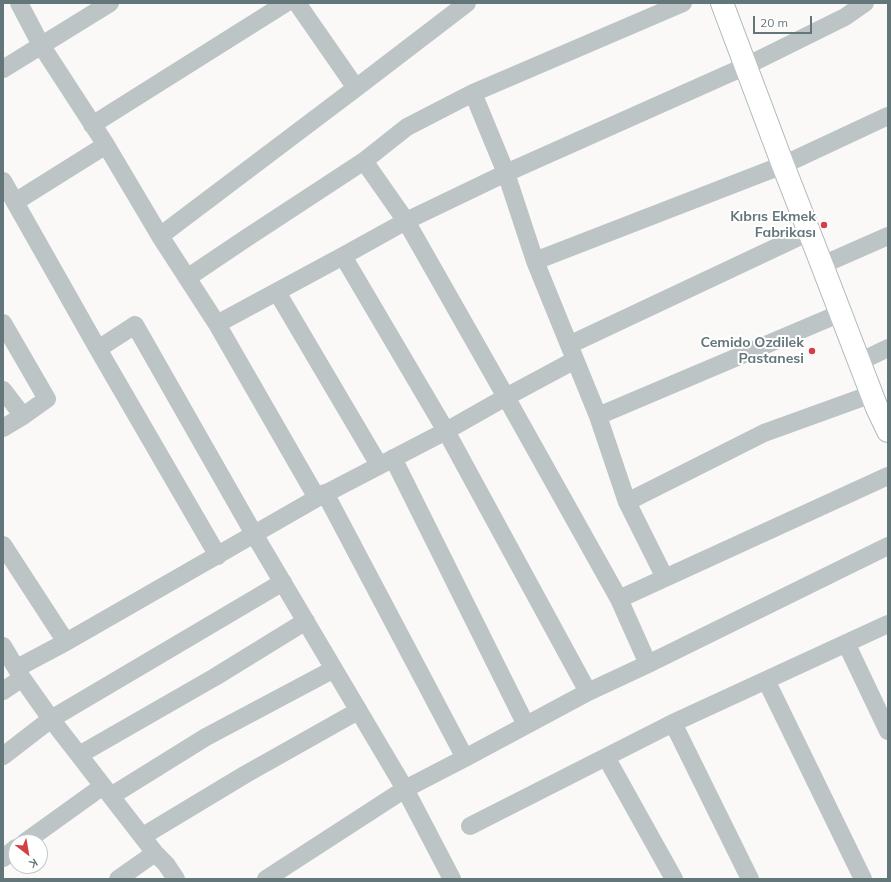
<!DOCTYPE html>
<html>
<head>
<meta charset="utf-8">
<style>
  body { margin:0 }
  #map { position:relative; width:891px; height:882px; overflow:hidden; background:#faf9f8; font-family:Mulish,sans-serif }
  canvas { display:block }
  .frame { position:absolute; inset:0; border:4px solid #63767a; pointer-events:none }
  .north { position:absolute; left:8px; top:834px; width:40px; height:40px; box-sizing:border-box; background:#fff; border:1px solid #c1c8ca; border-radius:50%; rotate:149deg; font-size:11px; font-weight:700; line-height:16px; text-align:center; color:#63767a }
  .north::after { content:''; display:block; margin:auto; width:14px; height:18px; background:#d24043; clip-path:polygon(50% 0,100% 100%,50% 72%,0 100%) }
  .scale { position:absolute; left:753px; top:16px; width:59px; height:18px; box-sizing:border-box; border:2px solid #63767a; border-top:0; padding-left:5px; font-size:12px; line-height:14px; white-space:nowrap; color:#63767a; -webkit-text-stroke:3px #fff; paint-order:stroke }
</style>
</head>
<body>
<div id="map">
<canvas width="891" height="882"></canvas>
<div class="frame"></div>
<div class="north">K</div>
<div class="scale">20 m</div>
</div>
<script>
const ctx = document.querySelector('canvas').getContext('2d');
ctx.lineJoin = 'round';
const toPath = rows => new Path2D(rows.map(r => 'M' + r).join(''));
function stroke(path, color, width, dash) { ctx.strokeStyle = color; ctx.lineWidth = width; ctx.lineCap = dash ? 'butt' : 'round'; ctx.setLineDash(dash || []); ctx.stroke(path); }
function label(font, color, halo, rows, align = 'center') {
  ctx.font = font + ' Mulish,sans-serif'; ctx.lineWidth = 4; ctx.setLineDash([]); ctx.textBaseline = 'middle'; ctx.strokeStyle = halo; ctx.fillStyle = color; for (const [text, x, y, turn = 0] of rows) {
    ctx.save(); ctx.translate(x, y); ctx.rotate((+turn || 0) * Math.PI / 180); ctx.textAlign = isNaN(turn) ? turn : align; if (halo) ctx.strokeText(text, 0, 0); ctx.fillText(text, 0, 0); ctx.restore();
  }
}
const street = toPath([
  [19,3,41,45,106,145,160,236,217,324,317,498],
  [297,3,356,88],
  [3,69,110,3],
  [473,93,506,173,535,261,598,416,627,502,665,578],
  [92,125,286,3],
  [364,161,406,221,506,397,619,599,648,664],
  [3,181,98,349,218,556],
  [15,202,106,145],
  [160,236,356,88,467,3],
  [343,256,446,431,588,692],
  [535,261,783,165,888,116],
  [822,265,888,236],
  [187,278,245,239,364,161,407,127,473,93,683,3],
  [277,292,379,465],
  [3,323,47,399,23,416,3,428],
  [217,324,343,256,406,221,506,173,746,66,845,17,865,3],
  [569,345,809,232],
  [98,349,135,325,254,534,405,789,452,879],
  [859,362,888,348],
  [3,390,23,416],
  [598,416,841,313],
  [393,458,526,725],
  [325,493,465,758],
  [627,502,764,433,872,394],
  [3,545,66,642],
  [619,599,888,476],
  [846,643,888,731],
  [3,646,22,678,51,719,155,853,166,864,176,879],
  [17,668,66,642,317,498,446,431,506,397,575,360],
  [766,680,863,879],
  [3,691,22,678],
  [673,723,750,879],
  [79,755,215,677,306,621],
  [3,756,51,719,283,582],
  [606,757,674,879],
  [111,796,206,737,334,669],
  [470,826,673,723,888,624],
  [143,836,246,774,358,711],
  [25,842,103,786],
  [3,858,16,848],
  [118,879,155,853],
  [266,879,405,789,465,758,588,692,648,664,888,546]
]);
const secondary = toPath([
  [722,3,783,165,822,265,877,408,888,431]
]);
const markers = [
  [824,225,4,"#d24043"],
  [812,351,4,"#d24043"]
];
const poiNames = [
  ["Kıbrıs Ekmek",816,217],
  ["Fabrikası",816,233],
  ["Cemido Ozdilek",804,343],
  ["Pastanesi",804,359]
];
stroke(secondary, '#b0b8ba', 24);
stroke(street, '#bdc4c5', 18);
stroke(secondary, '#fff', 22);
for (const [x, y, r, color] of markers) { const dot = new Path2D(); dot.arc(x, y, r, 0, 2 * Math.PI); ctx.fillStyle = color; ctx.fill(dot); stroke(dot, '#fff', 1.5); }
label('bold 14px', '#63767a', '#fff', poiNames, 'right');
</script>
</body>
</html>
